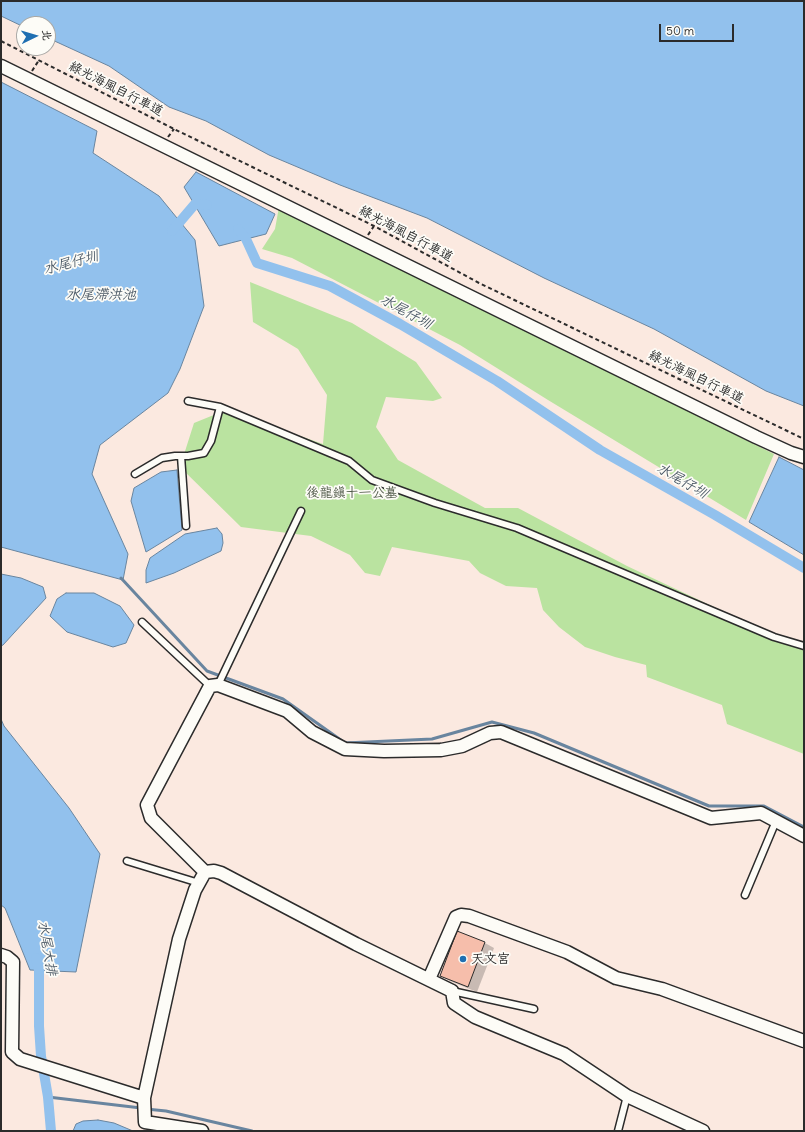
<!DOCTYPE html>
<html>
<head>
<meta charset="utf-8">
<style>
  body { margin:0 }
  #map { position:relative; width:805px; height:1132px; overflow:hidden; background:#fbe9e0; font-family:Delius,"LXGW WenKai TC",sans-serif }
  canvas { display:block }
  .frame { position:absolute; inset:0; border:2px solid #2b2b2b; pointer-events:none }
  .north { position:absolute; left:16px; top:16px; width:40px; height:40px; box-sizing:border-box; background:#fdfcf7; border:1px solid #a9a8a5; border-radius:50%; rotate:85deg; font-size:11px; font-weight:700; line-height:16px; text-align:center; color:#2b2b2b }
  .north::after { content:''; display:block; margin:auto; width:14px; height:18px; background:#1f6fb2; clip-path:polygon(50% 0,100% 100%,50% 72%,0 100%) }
  .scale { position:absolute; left:659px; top:24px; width:75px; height:18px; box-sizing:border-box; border:2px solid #2b2b2b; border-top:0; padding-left:5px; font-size:12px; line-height:14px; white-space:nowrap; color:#2b2b2b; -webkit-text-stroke:3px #fdfcf7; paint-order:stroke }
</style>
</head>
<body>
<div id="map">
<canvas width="805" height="1132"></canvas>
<div class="frame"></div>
<div class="north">北</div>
<div class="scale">50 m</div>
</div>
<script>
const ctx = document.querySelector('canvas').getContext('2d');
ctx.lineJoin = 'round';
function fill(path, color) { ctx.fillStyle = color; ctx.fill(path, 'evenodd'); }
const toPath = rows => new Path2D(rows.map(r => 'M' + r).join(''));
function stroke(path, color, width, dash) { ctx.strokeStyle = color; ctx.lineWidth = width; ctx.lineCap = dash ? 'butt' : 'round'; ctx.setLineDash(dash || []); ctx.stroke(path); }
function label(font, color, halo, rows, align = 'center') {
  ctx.font = font + ' Delius,"LXGW WenKai TC",sans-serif'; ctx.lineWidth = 3.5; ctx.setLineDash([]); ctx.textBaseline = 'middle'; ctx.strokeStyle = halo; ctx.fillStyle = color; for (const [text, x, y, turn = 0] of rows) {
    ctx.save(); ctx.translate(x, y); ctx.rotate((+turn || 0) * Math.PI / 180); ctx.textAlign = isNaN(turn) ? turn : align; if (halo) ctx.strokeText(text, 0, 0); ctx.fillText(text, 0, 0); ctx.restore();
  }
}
const green = toPath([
  [279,207,774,454,746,520,548,400,460,345,292,258,262,249,275,229],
  [250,282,352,323,416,362,442,398,433,401,386,397,376,427,398,460,485,508,518,508,627,566,731,615,804,647,804,754,727,724,722,705,647,677,646,665,615,657,585,647,559,627,543,610,537,588,506,586,480,573,469,561,392,547,380,576,365,573,350,555,311,536,241,527,180,467,194,423,226,410,323,444,327,395,298,349,253,322]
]);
const water = toPath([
  [1,1,804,1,804,406,766,391,654,329,544,278,427,218,340,185,269,155,206,121,169,107,109,66,48,38,48,24,24,24,24,27,1,16,1,1],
  [1,82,97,131,93,153,159,196,195,240,204,306,180,369,168,393,100,445,92,474,128,554,123,580,1,547,1,82],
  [196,172,275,214,266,234,219,246,184,187,196,172],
  [779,457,804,470,804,555,749,522,779,457],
  [177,470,182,530,146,552,131,501,134,488,161,472,177,470],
  [217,528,222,534,223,543,221,551,174,573,146,583,146,570,150,558,185,534,217,528],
  [1,574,21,578,43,587,46,598,3,645,1,646,1,574],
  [66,593,94,593,120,606,134,625,126,643,113,647,67,632,50,616,57,599,66,593],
  [1,719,4,726,69,808,100,854,76,972,30,970,5,908,1,905,1,719],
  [98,1120,114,1123,133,1131,73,1131,76,1124,83,1121,98,1120]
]);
const shadow = toPath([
  [458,932,485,943,494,948,477,992,450,981,441,976]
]);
const stream = toPath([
  [121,578,207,671,283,699,345,743,432,739,492,722,534,733,709,806,764,806,804,827],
  [48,1097,141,1108],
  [146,1109,166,1111,252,1131]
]);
const canal = toPath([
  [238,229,246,239,257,263,330,286,400,324,497,381,600,450,715,515,804,568],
  [172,231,195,204,207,205],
  [36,958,39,970,39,1026,41,1056,48,1097,51,1131]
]);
const building = toPath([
  [457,931,485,942,468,987,440,976,457,931]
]);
const path = toPath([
  [1,41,174,129,374,226,479,283,804,439],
  [32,71,39,60],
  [168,137,174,129],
  [368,235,374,226]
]);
const lane = toPath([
  [188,401,220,407,349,461,372,480,435,503,517,528,774,637,804,646],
  [181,456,186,526],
  [135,474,162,458,175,456,188,456,204,453,211,441,220,407],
  [142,622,210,686],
  [218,685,301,511],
  [127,861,199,883],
  [745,895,776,821],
  [452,991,534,1009],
  [618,1131,627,1096]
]);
const street = toPath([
  [1,66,756,437,791,453,804,457],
  [205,872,214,871,221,873,356,944,452,991,454,1003,475,1017,564,1054,627,1096,703,1131],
  [1,955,7,957,13,962,12,1052,20,1059,144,1098,179,939,195,890,205,872,151,818,147,805,210,686,218,685,287,711,312,732,345,749,384,751,441,750,462,746,490,733,501,732,711,818,761,813,804,836],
  [429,979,456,917,461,915,469,916,567,952,616,978,662,989,804,1041],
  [144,1098,145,1122,202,1131]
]);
const markers = [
  [463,959,4,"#1f6fb2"]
];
const streetNames = [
  ["綠光海風自行車道",116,89,27],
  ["綠光海風自行車道",406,234,28],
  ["綠光海風自行車道",696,377,26]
];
const parkNames = [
  ["後龍鎮十一公墓",352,493]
];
const poiNames = [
  ["天文宮",471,959]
];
const waterNames = [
  ["水尾仔圳",71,263,-15],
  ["水尾滯洪池",101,295],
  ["水尾仔圳",406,312,29],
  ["水尾仔圳",682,481,30],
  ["水尾大排",47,948,80]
];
fill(green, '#bae3a0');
fill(water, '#92c1ed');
stroke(water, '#69859f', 1);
fill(shadow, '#0003');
stroke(stream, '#69859f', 3);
stroke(canal, '#92c1ed', 10);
fill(building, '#f6beab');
stroke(building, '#2b2b2b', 1);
stroke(lane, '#2b2b2b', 9);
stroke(street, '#2b2b2b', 15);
stroke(path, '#2b2b2b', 2, [4, 3]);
stroke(lane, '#fdfcf7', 6);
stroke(street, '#fdfcf7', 12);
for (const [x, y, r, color] of markers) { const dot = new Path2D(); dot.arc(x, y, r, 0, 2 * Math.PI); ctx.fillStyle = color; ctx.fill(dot); stroke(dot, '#fdfcf7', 1.5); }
label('13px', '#2b2b2b', '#fdfcf7', streetNames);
label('13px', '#4f5948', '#fdfcf7', parkNames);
label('13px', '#2b2b2b', '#fdfcf7', poiNames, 'left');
label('italic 14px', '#4a5865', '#fdfcf7', waterNames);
</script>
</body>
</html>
